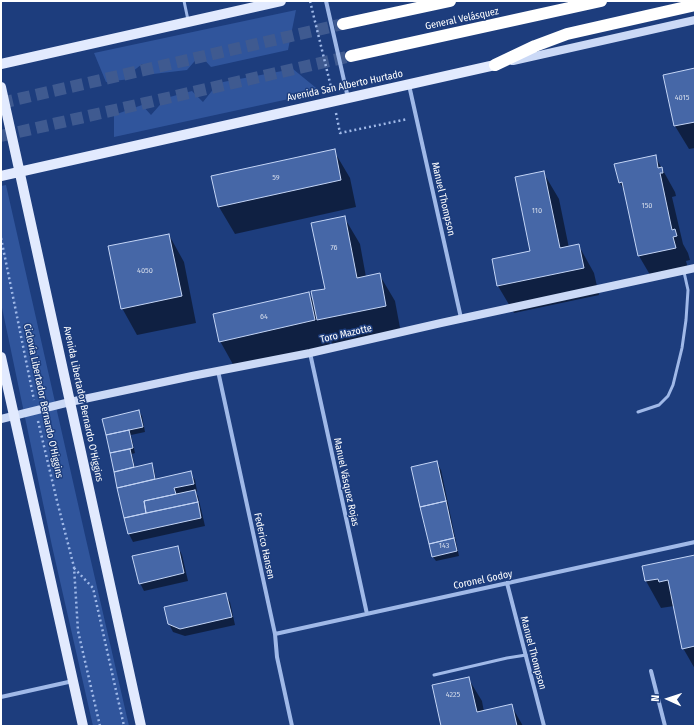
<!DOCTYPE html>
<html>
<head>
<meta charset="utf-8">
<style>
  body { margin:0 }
  #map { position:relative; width:696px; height:727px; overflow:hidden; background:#1d3d7d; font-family:"Fira Sans Condensed",sans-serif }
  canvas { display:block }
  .frame { position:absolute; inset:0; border:2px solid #fff; pointer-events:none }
  .north { position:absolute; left:648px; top:679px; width:40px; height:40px; -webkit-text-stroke:3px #1d3d7d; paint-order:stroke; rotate:273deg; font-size:11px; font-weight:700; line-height:16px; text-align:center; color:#fff }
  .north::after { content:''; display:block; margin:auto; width:14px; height:18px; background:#fff; clip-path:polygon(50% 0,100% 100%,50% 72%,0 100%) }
</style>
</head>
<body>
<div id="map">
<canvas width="696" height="727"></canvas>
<div class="frame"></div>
<div class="north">N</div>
</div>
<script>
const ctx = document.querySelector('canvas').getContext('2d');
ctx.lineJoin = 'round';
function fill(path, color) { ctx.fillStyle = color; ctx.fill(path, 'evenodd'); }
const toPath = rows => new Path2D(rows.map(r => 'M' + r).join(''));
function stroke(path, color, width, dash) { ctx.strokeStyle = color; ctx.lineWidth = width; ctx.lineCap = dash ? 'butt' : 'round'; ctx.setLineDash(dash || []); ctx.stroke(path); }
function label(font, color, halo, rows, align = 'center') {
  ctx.font = font + ' "Fira Sans Condensed",sans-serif'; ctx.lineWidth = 3; ctx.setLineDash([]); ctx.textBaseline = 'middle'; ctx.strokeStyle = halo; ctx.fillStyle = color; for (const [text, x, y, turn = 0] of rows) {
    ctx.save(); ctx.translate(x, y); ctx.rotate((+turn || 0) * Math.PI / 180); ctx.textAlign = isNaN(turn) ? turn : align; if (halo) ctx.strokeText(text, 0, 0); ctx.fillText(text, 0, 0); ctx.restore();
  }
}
const green = toPath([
  [296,10,288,50,211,67,200,55,187,70,153,74,142,64,127,76,130,79,106,82,94,53],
  [293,69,321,92,114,137,114,115,142,105,151,115,166,98,192,91,203,102,215,87,223,82],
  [6,185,85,535,129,726,93,726,52,546,1,303,1,186]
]);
const shadow = toPath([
  [695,69,695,148,689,149,675,126],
  [334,151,350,178,356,207,235,234,219,207],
  [655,156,675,192,676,196,672,197,683,244,688,253,690,260,686,261,689,272,653,280,639,256,625,192,620,183],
  [543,172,559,199,569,248,579,246,594,273,599,295,514,313,498,286,493,260,532,252],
  [344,217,360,244,366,277,379,274,395,301,401,333,334,347,329,338,330,347,235,368,220,341,309,294,315,304,326,289],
  [169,235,184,262,196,323,137,335,122,308],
  [139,411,142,416,145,432,131,435,135,453,132,454,135,468,151,464,154,469,156,480,190,473,195,480,197,491,195,492,198,496,205,526,133,542,129,534,103,419],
  [436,462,441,470,459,556,436,561,433,557],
  [178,547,182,555,188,581,144,591,140,583],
  [695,556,695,669,683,648,674,606,661,608,646,581,643,567],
  [225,594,230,602,235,625,185,636,173,632,169,624],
  [468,678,482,701,484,712,511,705,523,726,442,726]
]);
const building = toPath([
  [695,68,695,122,674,126,663,75,695,68],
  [335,149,341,180,218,207,211,176,335,149],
  [656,155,658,168,662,167,663,173,660,173,672,230,675,229,677,236,673,237,676,248,638,256,622,182,619,183,614,164,656,155],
  [544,171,560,248,579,244,584,268,497,286,492,259,530,251,515,177,544,171],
  [345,216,357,278,380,273,386,306,317,320,311,291,325,289,311,223,345,216],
  [169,234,182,296,121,309,108,246,169,234],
  [309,292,315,320,219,342,213,314,309,292],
  [139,410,143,427,106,435,102,419,139,410],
  [129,430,133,448,110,453,106,435,129,430],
  [130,449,134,467,114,472,110,453,130,449],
  [437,461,446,501,420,507,411,467,437,461],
  [152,463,155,479,117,488,114,472,152,463],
  [191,471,194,484,174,488,176,494,144,501,146,513,124,518,117,488,191,471],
  [195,490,198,502,146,513,144,501,195,490],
  [446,501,454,538,429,544,420,507,446,501],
  [198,502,201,518,128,534,124,518,198,502],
  [454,538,457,551,432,557,429,544,454,538],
  [178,546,184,573,139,584,132,556,178,546],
  [695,555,695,646,682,649,668,580,659,582,658,579,645,581,642,566,695,555],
  [226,593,232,617,180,629,168,624,164,607,226,593],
  [469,677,477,712,512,704,517,726,441,726,432,685,469,677]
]);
const highwayTunnel = toPath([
  [1,103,343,24],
  [1,136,351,56]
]);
const path = toPath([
  [310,1,332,91],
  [336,113,340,133,408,119],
  [1,238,34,400],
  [38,421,57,501,74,567,78,631,100,726],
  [74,568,93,588,124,726]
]);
const lane = toPath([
  [184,1,188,20],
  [638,412,659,405,668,396,673,385,682,348,686,320,688,290,684,272],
  [434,675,507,658,526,655]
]);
const street = toPath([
  [326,1,348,98],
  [409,85,461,318],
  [310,353,367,614],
  [218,371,275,634,277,657,292,726],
  [507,583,544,726],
  [275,634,695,542],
  [651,671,665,726],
  [1,697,73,681]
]);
const secondary = toPath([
  [513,61,695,20],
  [1,419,70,402,192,376,310,353,441,323,695,268]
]);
const primary = toPath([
  [1,64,281,1],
  [1,87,141,726],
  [1,176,495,65],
  [1,357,83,726]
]);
const highway = toPath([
  [343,24,450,1],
  [351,56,601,1],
  [495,65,535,46,567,34,695,5]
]);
const numberNames = [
  ["4015",682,98],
  ["59",276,178],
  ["150",647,206],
  ["110",537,211],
  ["76",334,248],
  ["4050",145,271],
  ["64",264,317],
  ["143",444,546],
  ["4225",453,695]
];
const streetNames = [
  ["General Velásquez",462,19,-12],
  ["Avenida San Alberto Hurtado",345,86,-12],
  ["Manuel Thompson",443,199,77],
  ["Toro Mazotte",346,334,-13],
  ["Ciclovía Libertador Bernardo O'Higgins",43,401,78],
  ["Avenida Libertador Bernardo O'Higgins",83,404,78],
  ["Manuel Vásquez Rojas",346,482,78],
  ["Federico Hansen",264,546,78],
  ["Coronel Godoy",483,580,-12],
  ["Manuel Thompson",533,653,75]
];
fill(green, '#30559c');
fill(shadow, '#0007');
fill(building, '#4667a7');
stroke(building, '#c4d5f6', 1);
stroke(highwayTunnel, '#3f5a90', 12, [12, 6]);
stroke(path, '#a0b9e8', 2.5, [2, 3]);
stroke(lane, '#a0b9e8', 3);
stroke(street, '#a0b9e8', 4);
stroke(secondary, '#cbd9f6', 8);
stroke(primary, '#e2eafe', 10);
stroke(highway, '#fff', 12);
label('8px', '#d1d9e9', null, numberNames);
label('10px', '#fff', '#1d3d7d', streetNames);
</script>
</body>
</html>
